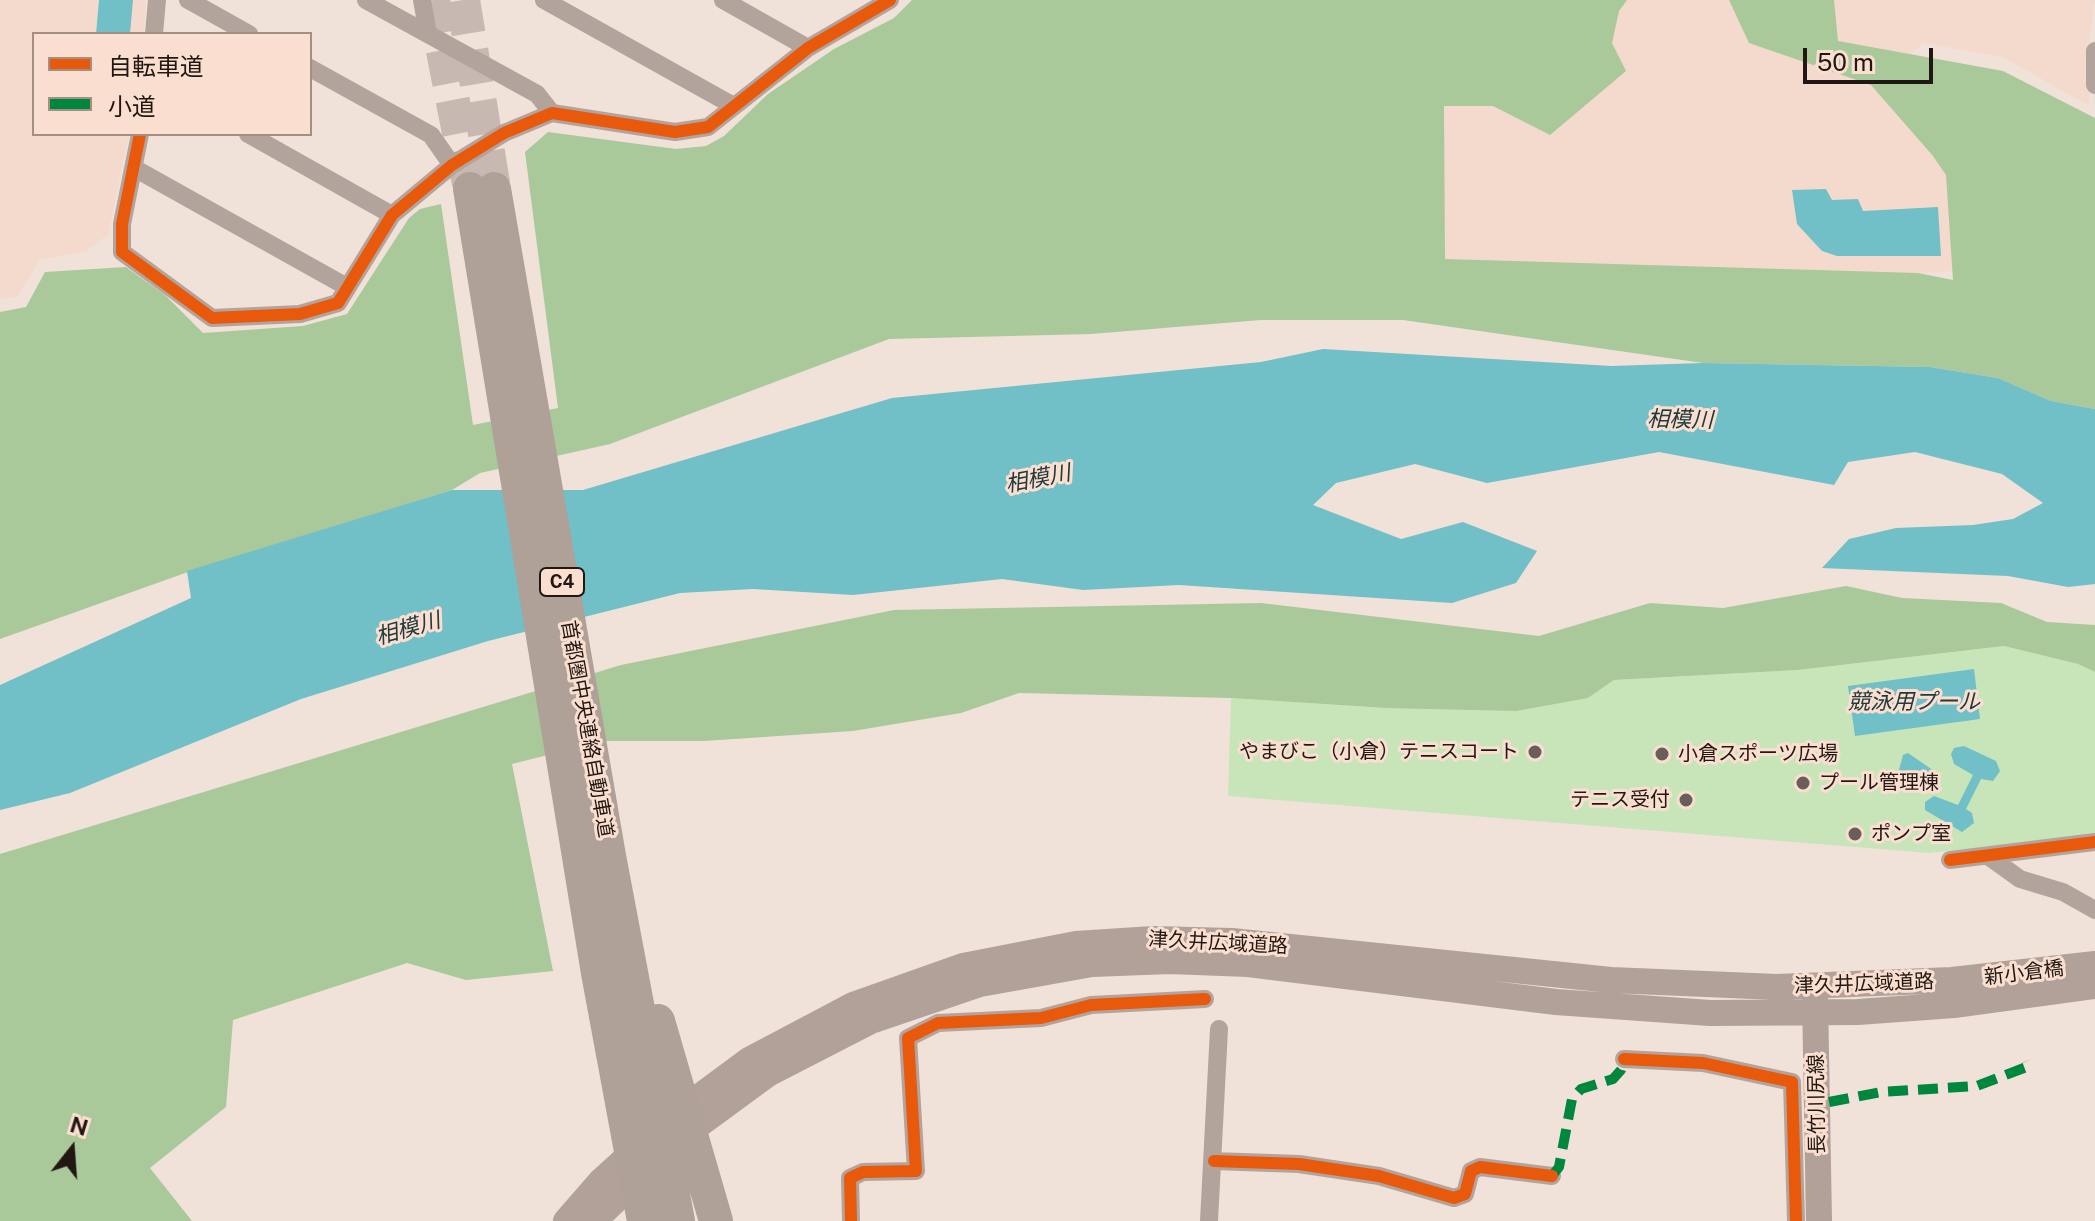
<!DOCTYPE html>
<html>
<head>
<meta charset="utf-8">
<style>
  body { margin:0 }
  #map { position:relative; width:2095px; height:1221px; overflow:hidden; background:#f0e1d9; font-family:"Public Sans","Noto Sans JP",sans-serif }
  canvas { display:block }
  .legend { position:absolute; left:32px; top:32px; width:280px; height:104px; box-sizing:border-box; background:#fadecf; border:2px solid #a48f84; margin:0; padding:10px 14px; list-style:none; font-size:24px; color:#221813 }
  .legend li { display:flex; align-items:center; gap:16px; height:40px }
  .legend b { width:40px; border:2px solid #a48f84 }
  .north { position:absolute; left:32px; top:1109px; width:80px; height:80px; -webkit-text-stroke:6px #fadecf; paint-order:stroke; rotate:17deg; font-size:22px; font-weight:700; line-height:32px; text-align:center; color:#221813 }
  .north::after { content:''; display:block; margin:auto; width:28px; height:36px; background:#221813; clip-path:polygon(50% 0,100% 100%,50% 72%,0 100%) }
  .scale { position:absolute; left:1803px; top:48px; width:130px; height:36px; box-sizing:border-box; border:4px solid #221813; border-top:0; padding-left:10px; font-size:24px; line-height:28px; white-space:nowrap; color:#221813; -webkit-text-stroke:6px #fadecf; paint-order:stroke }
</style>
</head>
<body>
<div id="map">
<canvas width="2095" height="1221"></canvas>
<ul class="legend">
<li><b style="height:10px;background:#e8590c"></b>自転車道</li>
<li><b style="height:10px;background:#00873e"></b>小道</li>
</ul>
<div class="north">N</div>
<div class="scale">50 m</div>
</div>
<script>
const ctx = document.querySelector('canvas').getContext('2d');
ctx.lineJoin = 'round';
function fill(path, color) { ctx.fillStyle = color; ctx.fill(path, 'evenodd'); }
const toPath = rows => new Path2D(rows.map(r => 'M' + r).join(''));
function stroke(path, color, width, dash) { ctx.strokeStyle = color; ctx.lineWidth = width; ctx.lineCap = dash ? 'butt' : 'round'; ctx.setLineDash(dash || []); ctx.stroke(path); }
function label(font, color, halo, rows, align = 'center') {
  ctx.font = font + ' "Public Sans","Noto Sans JP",sans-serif'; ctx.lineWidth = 6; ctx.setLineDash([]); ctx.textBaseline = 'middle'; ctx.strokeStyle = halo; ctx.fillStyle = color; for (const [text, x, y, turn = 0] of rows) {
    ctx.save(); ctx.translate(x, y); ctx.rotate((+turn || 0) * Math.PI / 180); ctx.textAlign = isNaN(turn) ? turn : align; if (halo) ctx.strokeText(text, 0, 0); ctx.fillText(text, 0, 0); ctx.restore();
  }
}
const built = toPath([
  [0,0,146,0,144,34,34,34,34,134,129,134,108,235,86,251,40,260,17,297,0,299],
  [1606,0,2095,0,2088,50,2089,106,2003,57,1923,43,1895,69,1951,149,1956,271,1814,279,1435,269,1436,90]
]);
const green = toPath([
  [2004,646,2078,664,2095,672,2095,835,1929,853,1228,796,1231,698,1386,708,1588,698,1614,680,1798,670]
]);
const forest = toPath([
  [912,0,1627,0,1619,11,1612,43,1626,71,1550,135,1493,106,1444,106,1445,259,1918,273,1953,280,1946,175,1933,156,1871,85,1749,43,1729,0,1834,0,1838,41,2003,71,2095,118,2095,409,2051,401,1998,378,1930,367,1703,363,1403,320,1261,320,1091,334,889,339,610,444,480,473,452,490,188,572,0,639,0,312,26,307,45,272,126,267,165,295,203,333,303,326,347,314,409,218,420,209,441,204,473,425,558,408,525,152,548,132,676,149,706,146,724,136,768,94,834,49,894,18],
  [1846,586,1902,598,2001,603,2047,622,2095,625,2095,672,2078,664,2004,646,1798,670,1614,680,1588,698,1516,711,1386,708,1231,698,1019,693,961,713,853,731,704,741,603,741,512,764,553,971,466,980,407,963,233,1020,226,1107,150,1168,192,1221,0,1221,0,854,621,665,894,610,1261,603,1539,636,1650,603,1723,608]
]);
const water = toPath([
  [99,0,133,0,130,34,96,34],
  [1826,189,1832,200,1858,199,1863,211,1938,207,1941,256,1837,256,1822,251,1797,224,1792,190],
  [1323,349,1611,366,1703,363,1930,367,1998,378,2051,401,2095,409,2095,584,2068,587,2008,576,1822,568,1849,539,1896,528,1973,525,2013,519,2043,503,2002,474,1915,452,1848,462,1834,485,1659,452,1487,483,1415,464,1336,483,1313,505,1401,539,1463,522,1537,551,1516,583,1452,603,1179,585,1083,590,1002,579,853,595,753,589,680,593,488,641,301,699,70,793,0,810,0,685,191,598,187,571,452,490,583,490,892,398,1261,362],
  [1974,669,1980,719,1855,736,1848,686],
  [1964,746,1996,761,2000,771,1993,781,1981,779,1966,809,1972,813,1974,823,1962,832,1925,810,1925,802,1934,796,1958,805,1973,775,1954,764,1951,754,1954,748],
  [1908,753,1937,773,1931,783,1899,770,1903,755]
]);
const highwayTunnel = toPath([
  [433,0,470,189],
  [463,0,494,189]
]);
const street = toPath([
  [188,0,249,34],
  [366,0,537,94,552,113],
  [422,0,428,34],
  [544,0,732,105],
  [723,0,808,48],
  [154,34,157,0],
  [2095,51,2095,85],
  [310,68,431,135,452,165],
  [140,134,122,224,122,252,212,318,300,314,338,303,392,215,452,165,504,133,552,113,675,132,708,127,808,48,890,0],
  [248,134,392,215],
  [134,168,347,287],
  [1988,856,2020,879,2063,892,2095,910],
  [1950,860,2095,842],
  [1624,1059,1703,1063,1792,1082,1796,1221],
  [1214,1161,1299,1164,1379,1176,1454,1198,1465,1194,1471,1171,1480,1167,1552,1176],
  [851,1221,850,1178,863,1172,916,1171,908,1038,938,1023,1041,1018,1091,1005,1205,999],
  [1209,1221,1219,1029]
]);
const secondary = toPath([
  [1815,997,1819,1221],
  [672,1117,749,1060,853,1005,963,966,1076,944,1153,939,1232,941,1611,980,1777,987,1952,980,2095,964],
  [678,1140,768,1074,871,1021,980,984,1092,964,1170,961,1248,964,1556,1002,1710,1013,1858,1012,1954,1005,2095,986],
  [566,1221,600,1182,643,1143],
  [594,1221,647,1170]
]);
const highway = toPath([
  [470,189,598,973,644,1221],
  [494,189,609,856,678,1221],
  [658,1021,716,1221]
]);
const quiet = toPath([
  [1829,1102,1881,1092,1977,1086,2029,1066,2027,1061],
  [1552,1176,1559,1167,1572,1099,1581,1089,1613,1079,1621,1070,1624,1059]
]);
const cycleway = toPath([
  [140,134,122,224,122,252,212,318,300,314,338,303,392,215,452,165,504,133,552,113,675,132,708,127,808,48,890,0],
  [1950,860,2095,842],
  [1624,1059,1703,1063,1792,1082,1796,1221],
  [1214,1161,1299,1164,1379,1176,1454,1198,1465,1194,1471,1171,1480,1167,1552,1176],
  [851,1221,850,1178,863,1172,916,1171,908,1038,938,1023,1041,1018,1091,1005,1205,999]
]);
const markers = [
  [1535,752,8,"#6a5e58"],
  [1662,754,8,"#6a5e58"],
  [1803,783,8,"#6a5e58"],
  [1686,800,8,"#6a5e58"],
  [1855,834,8,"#6a5e58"]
];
const shields = [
  [562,582,44]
];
const shieldNames = [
  ["C4",562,582]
];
const streetNames = [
  ["首都圏中央連絡自動車道",587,729,80],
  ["津久井広域道路",1218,943,3],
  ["新小倉橋",2024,973,-7],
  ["津久井広域道路",1864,984,-2],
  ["長竹川尻線",1817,1104,-91]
];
const poiNames = [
  ["やまびこ（小倉）テニスコート",1519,752,"right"],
  ["小倉スポーツ広場",1678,754],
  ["プール管理棟",1819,783],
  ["テニス受付",1670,800,"right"],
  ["ポンプ室",1871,834]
];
const waterNames = [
  ["相模川",1680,420,1],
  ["相模川",1038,479,-11],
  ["相模川",408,629,-16],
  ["競泳用プール",1914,702]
];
fill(built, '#f4dacc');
fill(green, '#c8e5ba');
fill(forest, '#a9c99a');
fill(water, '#71bfc7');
stroke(highwayTunnel, '#c7b9b1', 34, [34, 17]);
stroke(street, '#b2a49c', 18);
stroke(secondary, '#b1a199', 26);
stroke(highway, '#afa098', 34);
stroke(quiet, '#00873e', 10, [20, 10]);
stroke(cycleway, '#e8590c', 12);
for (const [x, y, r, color] of markers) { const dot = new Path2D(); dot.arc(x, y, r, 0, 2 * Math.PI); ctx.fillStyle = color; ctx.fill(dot); stroke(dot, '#fadecf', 3); }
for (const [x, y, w] of shields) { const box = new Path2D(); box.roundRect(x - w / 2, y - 14, w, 28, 6); ctx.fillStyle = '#fadecf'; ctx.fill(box); stroke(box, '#221813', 2); }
label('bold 18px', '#221813', null, shieldNames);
label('20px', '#221813', '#fadecf', streetNames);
label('20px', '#221813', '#fadecf', poiNames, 'left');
label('italic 22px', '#203a3d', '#fadecf', waterNames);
</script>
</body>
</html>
